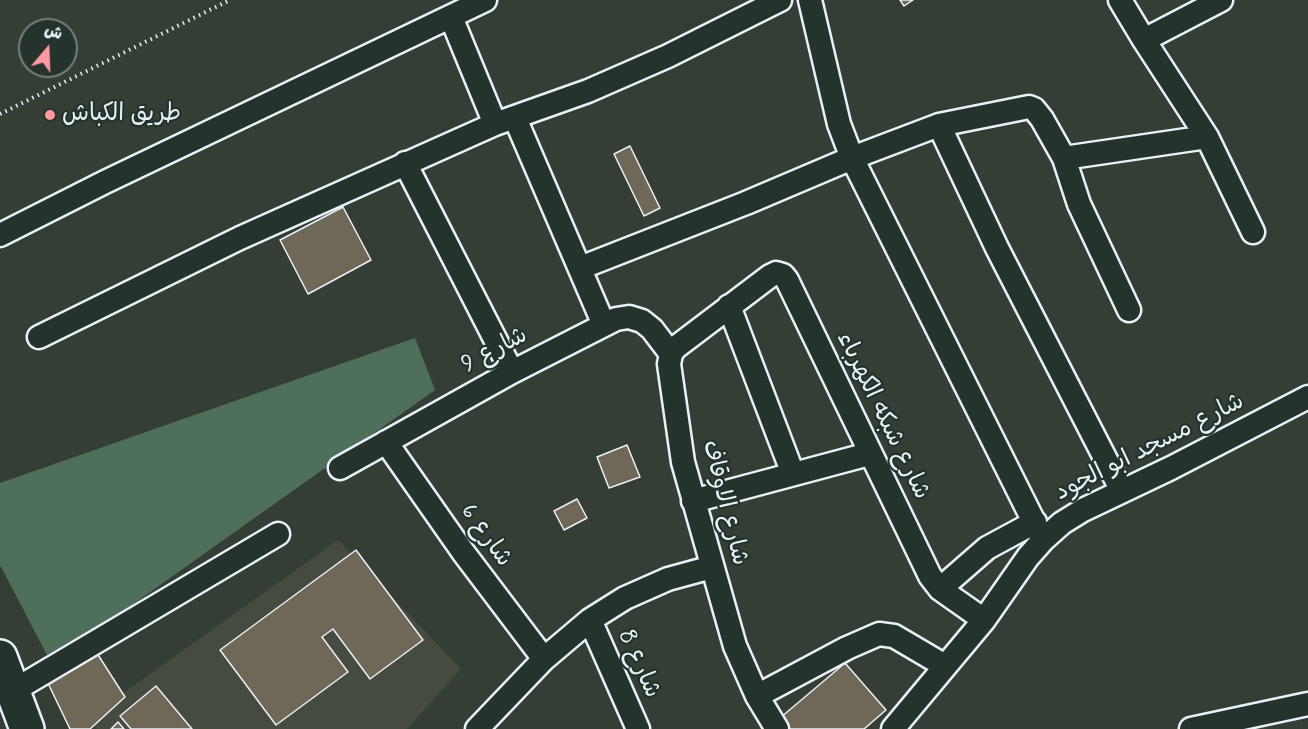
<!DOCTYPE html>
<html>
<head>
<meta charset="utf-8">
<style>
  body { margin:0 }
  #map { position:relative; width:1308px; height:729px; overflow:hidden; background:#353e35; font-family:Mynerve,"Playpen Sans Arabic",sans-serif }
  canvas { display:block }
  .north { position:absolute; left:18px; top:18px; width:60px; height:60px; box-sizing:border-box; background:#26332d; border:2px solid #747f7e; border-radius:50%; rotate:19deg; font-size:16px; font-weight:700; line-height:24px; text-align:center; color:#e8f1f8 }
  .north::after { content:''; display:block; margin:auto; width:21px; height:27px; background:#ff9aa2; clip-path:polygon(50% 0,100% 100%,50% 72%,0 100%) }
</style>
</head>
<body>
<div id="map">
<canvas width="1308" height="729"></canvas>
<div class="north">ش</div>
</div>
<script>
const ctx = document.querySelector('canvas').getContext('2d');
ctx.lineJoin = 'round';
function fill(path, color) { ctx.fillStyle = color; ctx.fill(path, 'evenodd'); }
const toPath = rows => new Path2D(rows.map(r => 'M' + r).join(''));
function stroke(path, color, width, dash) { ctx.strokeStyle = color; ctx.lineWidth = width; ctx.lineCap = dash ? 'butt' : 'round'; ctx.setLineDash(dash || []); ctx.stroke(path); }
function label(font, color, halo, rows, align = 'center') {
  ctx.font = font + ' Mynerve,"Playpen Sans Arabic",sans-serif'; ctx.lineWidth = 4.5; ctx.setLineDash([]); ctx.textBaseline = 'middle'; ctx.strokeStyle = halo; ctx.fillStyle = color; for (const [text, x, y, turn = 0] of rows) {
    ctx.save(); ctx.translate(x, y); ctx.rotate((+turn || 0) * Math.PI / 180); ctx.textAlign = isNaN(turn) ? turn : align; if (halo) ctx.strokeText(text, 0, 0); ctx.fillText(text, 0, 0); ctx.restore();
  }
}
const built = toPath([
  [338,540,461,669,407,729,97,729,87,719]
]);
const green = toPath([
  [415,338,435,390,122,612,47,655,0,565,0,483]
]);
const building = toPath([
  [900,0,913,0,904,6,900,0],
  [630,146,660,208,644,216,614,154,630,146],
  [343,207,371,260,308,294,280,240,343,207],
  [627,445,640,477,609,488,597,457,627,445],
  [577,499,587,518,564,530,554,511,577,499],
  [356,550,423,640,370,679,333,629,322,637,348,672,276,725,220,650,356,550],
  [93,647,125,697,90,729,70,729,45,677,93,647],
  [845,663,886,710,864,729,790,729,780,718,845,663],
  [156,686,192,729,131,729,120,716,156,686],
  [118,722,124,729,111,729,118,722]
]);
const path = toPath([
  [0,114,230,0]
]);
const street = toPath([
  [810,0,839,124,852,158,1043,540],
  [1120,0,1144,40,1221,0],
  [451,17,495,124,588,91,668,56,780,0],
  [515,118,604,325],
  [939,125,997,248,1122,491],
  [1207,137,1253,232],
  [1064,158,1207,137,1144,40],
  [405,163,512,372],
  [0,235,105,182,485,0],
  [580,268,746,203,852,158,939,125,1029,107,1034,109,1042,119,1064,158,1079,204,1129,310],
  [729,306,793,474],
  [39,337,240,238,495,124],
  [386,442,463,552,544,659],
  [340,468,512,372,616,319,629,317,642,321,652,329,671,354],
  [693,501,869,454],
  [940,589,987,548,1035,522],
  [590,620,638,729],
  [13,691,278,534],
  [757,696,847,648,879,634,894,636,945,666],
  [477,729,544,659,590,620,625,598,668,579,712,567],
  [777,729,757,696,735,646,683,462,669,364,671,354,675,348,770,276,776,273,783,275,787,280,930,576,940,589,984,620],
  [893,729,984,620,1028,557,1043,540,1062,523,1083,510,1171,468,1308,397],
  [1191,729,1308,704]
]);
const primary = toPath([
  [0,657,27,729]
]);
const markers = [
  [50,115,6,"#ff9aa2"]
];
const poiNames = [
  ["طريق الكباش",62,115]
];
const streetNames = [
  ["شارع 9",495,351,-28],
  ["شارع شبكه الكهرباء",882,416,64],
  ["شارع مسجد ابو الجود",1150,448,-27],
  ["شارع الاوقاف",724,503,76],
  ["شارع 6",485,536,54],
  ["شارع 8",638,664,66]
];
fill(built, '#464b3f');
fill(green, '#4e705b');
fill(building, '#6f6857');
stroke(building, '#e8f1f8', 1.5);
stroke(street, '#e8f1f8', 27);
stroke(primary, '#e8f1f8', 38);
stroke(path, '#e8f1f8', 4, [1.5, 4.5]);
stroke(street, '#26332d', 22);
stroke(primary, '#26332d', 33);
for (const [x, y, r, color] of markers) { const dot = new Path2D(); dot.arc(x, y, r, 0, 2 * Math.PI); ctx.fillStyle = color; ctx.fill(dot); stroke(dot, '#26332d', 2); }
label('24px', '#e8f1f8', '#26332d', poiNames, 'left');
label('24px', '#e8f1f8', '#26332d', streetNames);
</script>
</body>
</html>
